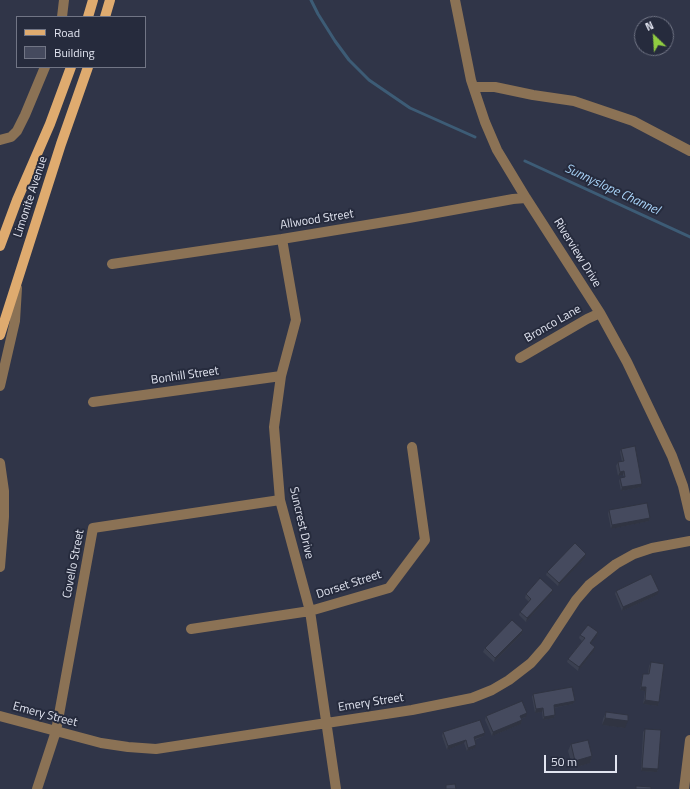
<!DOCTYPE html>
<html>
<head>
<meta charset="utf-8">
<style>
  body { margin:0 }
  #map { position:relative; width:690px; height:789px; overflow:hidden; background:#303548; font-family:"Titillium Web",sans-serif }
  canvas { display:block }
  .legend { position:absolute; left:16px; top:16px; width:130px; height:52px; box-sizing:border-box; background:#262b3d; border:1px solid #717585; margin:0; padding:5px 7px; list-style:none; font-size:12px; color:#e1e4f0 }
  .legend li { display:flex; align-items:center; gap:8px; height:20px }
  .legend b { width:20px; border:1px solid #717585 }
  .north { position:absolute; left:634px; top:16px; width:40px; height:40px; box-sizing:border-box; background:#262b3d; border:1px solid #717585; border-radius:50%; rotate:335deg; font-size:11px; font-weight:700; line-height:16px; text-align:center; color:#e1e4f0 }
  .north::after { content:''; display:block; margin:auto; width:14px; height:18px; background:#90cd41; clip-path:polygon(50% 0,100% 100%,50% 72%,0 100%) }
  .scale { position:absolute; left:544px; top:755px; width:73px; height:18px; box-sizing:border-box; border:2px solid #e1e4f0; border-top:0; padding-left:5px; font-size:12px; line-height:14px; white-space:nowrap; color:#e1e4f0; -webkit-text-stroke:3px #262b3d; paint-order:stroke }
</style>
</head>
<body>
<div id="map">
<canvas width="690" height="789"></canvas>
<ul class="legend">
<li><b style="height:5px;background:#dfab6f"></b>Road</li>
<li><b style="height:11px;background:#454a5e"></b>Building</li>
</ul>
<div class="north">N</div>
<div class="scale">50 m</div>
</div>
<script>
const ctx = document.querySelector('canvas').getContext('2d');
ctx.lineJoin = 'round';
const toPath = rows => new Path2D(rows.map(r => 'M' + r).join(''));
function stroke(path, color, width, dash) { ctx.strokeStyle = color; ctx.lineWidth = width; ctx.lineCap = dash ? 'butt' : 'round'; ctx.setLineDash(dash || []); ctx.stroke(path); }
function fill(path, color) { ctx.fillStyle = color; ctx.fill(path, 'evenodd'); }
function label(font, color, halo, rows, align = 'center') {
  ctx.font = font + ' "Titillium Web",sans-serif'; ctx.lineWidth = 4; ctx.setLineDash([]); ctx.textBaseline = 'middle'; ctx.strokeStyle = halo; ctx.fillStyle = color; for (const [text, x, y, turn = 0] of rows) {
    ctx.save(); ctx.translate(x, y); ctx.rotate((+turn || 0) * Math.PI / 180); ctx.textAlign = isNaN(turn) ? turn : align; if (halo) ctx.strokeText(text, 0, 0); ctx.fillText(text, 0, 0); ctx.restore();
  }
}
const stream = toPath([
  [311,0,318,14,335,41,349,60,369,80,410,108,475,137],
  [525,161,690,237]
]);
const minor = toPath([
  [455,0,471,80,485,122,497,150,526,198,600,313,627,362,672,456,683,486,690,516],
  [62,17,64,0],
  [474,87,495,87,533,95,574,101,633,121,690,151],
  [0,140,11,137,17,131,25,115,45,67],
  [282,239,296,320,281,376,274,427,280,500,310,611,336,789],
  [112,264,282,239,409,218,513,199,526,198],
  [520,358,587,319,600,313],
  [0,386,15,321,17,288],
  [93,402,281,376],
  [0,463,4,491,4,517,0,567],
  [191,629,310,611,389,588,425,540,412,447],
  [0,716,101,743,128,747,156,749,412,710,472,698,492,690,509,680,531,663,545,647,576,600,589,585,616,564,634,554,652,548,690,541],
  [37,789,56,731,93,528,280,500],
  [684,789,690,740]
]);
const major = toPath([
  [88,17,93,0],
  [105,17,110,0],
  [0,246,17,200,50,124,71,67],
  [0,335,61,144,88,67]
]);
const wall = toPath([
  [621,449,641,487,621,491,619,481,620,478,624,477,623,475,618,476,616,466,618,462,622,462,620,452],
  [609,510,650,518,649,521,611,529,608,514],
  [586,554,585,558,558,586,546,575,547,572],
  [553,590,552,593,526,622,519,615,520,612,529,602,525,598,526,594],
  [616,591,657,595,622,611,615,594],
  [523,630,522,634,494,662,483,652,485,648],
  [598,632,597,636,590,644,595,647,594,651,578,671,567,662,568,659,582,641,579,638,580,635],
  [651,662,659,702,658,706,643,704,645,691,640,690,642,677,643,674,648,674,649,666],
  [533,694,575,701,573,704,554,708,555,715,554,718,543,720,542,712,535,713,532,697],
  [606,712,625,728,602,725,603,719],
  [486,716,526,717,521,719,522,720,521,724,492,736,485,720],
  [645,729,658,769,657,772,641,771,643,732],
  [443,732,484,736,475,740,475,748,467,751,464,743,447,750,442,736],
  [571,744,592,756,590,763,573,768,568,751]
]);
const shadedWall = toPath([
  [624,471,623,475,618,476,620,472],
  [642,484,641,487,621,491,622,487],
  [650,518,649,521,611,529,612,525],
  [586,554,585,558,558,586,559,583],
  [553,590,552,593,526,622,527,618],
  [659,591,657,595,622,611,623,607],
  [523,630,522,634,494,662,495,658],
  [598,632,597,636,588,647,590,643],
  [595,647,594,651,578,671,579,667],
  [641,687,646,687,645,691,640,690],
  [645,700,659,702,658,706,643,704],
  [575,701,573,704,552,708,554,705],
  [543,708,542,712,535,713,536,709],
  [527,713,526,717,519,719,520,716],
  [555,715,554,718,543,720,544,717],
  [605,718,628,721,625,728,602,725],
  [522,720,521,724,492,736,493,732],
  [485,733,484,736,472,740,474,737],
  [466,740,464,743,447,750,448,746],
  [476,745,475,748,467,751,468,748],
  [592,756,590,763,573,768,575,761],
  [642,768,658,769,657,772,641,771]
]);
const building = toPath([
  [635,446,642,484,622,487,620,478,625,477,624,471,620,472,618,462,624,461,621,449,635,446],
  [647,503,650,518,612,525,609,510,647,503],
  [575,543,586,554,559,583,547,572,575,543],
  [651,574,659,591,623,607,616,591,651,574],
  [540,578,553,590,527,618,520,612,531,599,526,594,540,578],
  [512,620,523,630,495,658,485,648,512,620],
  [588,625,598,632,590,643,595,647,579,667,568,659,585,638,580,635,588,625],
  [651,662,664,664,659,702,645,700,646,687,641,687,643,674,649,674,651,662],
  [572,687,575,701,554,705,555,715,544,717,543,708,536,709,533,694,572,687],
  [522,701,527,713,520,716,522,720,493,732,486,716,522,701],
  [606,712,628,715,628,721,605,718,606,712],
  [480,720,485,733,474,737,476,745,468,748,466,740,448,746,443,732,480,720],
  [645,729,661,730,658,769,642,768,645,729],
  [588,740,592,756,575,761,571,744,588,740],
  [455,784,456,789,446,789,446,785,455,784],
  [636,786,651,787,651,789,636,789,636,786]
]);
const streetNames = [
  ["Limonite Avenue",31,197,-72],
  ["Allwood Street",317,220,-9],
  ["Riverview Drive",577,253,58],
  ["Bronco Lane",553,324,-30],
  ["Bonhill Street",185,376,-8],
  ["Suncrest Drive",301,523,77],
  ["Covello Street",74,564,-79],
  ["Dorset Street",349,585,-18],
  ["Emery Street",371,703,-9],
  ["Emery Street",45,715,15]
];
const waterNames = [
  ["Sunnyslope Channel",612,190,25]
];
stroke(stream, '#3d5c76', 3);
stroke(minor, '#8b7255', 10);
stroke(major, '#dfab6f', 10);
fill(wall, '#3b4051');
fill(shadedWall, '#303442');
fill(building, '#454a5e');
stroke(building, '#303442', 1);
label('12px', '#e1e4f0', '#262b3d', streetNames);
label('italic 13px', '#a9d3f8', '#262b3d', waterNames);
</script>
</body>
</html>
